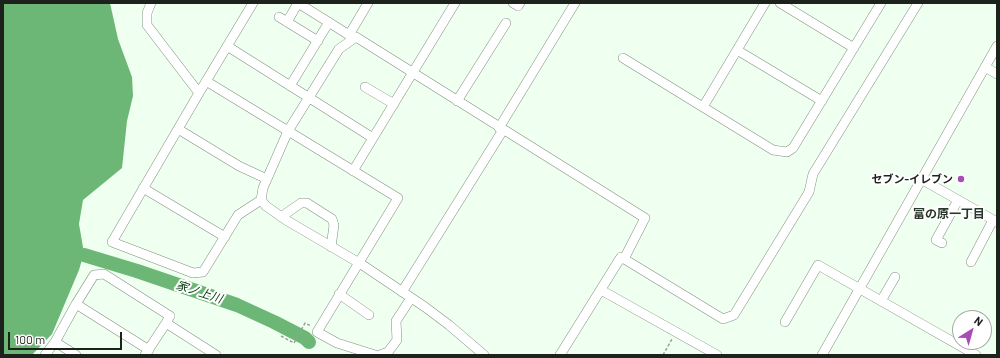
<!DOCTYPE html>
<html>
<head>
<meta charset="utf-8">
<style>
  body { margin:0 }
  #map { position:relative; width:1000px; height:358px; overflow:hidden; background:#effff0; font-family:Barlow,sans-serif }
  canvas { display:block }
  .frame { position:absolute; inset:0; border:4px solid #1d221d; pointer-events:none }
  .north { position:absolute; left:952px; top:310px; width:40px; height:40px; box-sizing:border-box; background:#fff; border:1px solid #a5a7a5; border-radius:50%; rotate:37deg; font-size:11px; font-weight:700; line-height:16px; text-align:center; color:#1d221d }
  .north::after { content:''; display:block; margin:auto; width:14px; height:18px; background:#a84cb6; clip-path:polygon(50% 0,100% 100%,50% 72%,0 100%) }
  .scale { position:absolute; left:8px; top:332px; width:114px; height:18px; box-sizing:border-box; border:2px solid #1d221d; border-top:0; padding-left:5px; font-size:12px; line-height:14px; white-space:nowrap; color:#1d221d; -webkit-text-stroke:3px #fff; paint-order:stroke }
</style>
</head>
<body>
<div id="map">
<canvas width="1000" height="358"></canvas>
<div class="frame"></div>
<div class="north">N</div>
<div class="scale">100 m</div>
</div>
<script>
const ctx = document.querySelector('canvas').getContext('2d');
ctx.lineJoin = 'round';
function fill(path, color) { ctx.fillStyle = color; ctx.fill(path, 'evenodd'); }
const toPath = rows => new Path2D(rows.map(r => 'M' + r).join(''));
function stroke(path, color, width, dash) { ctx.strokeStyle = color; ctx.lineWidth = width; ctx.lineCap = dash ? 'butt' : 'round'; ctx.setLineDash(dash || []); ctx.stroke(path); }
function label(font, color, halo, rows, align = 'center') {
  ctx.font = font + ' Barlow,"Noto Sans JP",sans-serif'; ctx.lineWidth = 4; ctx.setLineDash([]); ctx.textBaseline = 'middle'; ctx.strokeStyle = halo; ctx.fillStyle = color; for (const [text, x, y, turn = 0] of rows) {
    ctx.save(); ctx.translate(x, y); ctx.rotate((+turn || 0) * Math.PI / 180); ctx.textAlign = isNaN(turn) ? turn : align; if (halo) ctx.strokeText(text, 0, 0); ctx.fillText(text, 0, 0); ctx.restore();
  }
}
const water = toPath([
  [3,3,110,3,118,39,132,77,133,96,127,121,122,168,83,200,79,224,84,253,79,270,52,334,32,355,3,355]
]);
const river = toPath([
  [84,255,137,271,237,305,274,322,305,338,309,342]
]);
const path = toPath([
  [281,336,294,343,305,323,311,326],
  [663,355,672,339]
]);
const minor = toPath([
  [151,3,147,13,147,25,199,93,112,242,193,273,203,272,238,215,261,200],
  [298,3,349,35,356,37,645,218,624,259],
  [513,3,518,6,520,3],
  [780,3,854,48],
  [279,17,318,41],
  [287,22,298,3],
  [349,35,368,3],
  [356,37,339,49,288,131,263,188,261,200,266,206,286,220,361,264,425,307,449,325,484,355],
  [227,46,373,138,455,3],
  [737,50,822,101],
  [623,58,773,150,787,152,793,148,881,3],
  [985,67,997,74],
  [206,81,398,198,317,332,337,343,375,355],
  [290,86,329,22],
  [365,87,394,104],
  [199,93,253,3],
  [457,101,506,23],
  [703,107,765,3],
  [499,128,575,3],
  [178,129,239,166,267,179],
  [353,171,373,138],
  [921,179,997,222],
  [143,188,225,237],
  [281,217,301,203,307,203,332,219,334,225,331,247],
  [942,243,936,240,958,200],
  [971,262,993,220],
  [601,290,717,355],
  [402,292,503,130],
  [339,294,369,315],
  [881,301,895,277],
  [76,304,149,350],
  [785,322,818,265,976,355],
  [55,342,76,355],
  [45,355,55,342,76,304,94,275,104,274,170,316,166,323],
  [145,355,166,323,216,355],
  [380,355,388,352,397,340,396,321,411,298],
  [560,355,621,257,723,319,734,315,809,192,813,174,918,3],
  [822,355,997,46]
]);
const markers = [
  [961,179,4,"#a84cb6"]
];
const poiNames = [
  ["セブン-イレブン",953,179]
];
const neighbourhoodNames = [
  ["富の原一丁目",949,214]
];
const waterNames = [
  ["家ノ上川",199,292,18]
];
fill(water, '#6db776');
stroke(river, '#6db776', 14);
stroke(minor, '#819082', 10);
stroke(path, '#96a197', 1.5, [3, 2]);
stroke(minor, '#fff', 9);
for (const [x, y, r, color] of markers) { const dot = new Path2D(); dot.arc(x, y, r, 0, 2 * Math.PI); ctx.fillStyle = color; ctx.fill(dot); stroke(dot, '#fff', 1.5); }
label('bold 11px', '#1d221d', '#fff', poiNames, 'right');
label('bold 12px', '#2a372b', '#fff', neighbourhoodNames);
label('italic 12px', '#084117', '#fff', waterNames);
</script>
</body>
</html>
